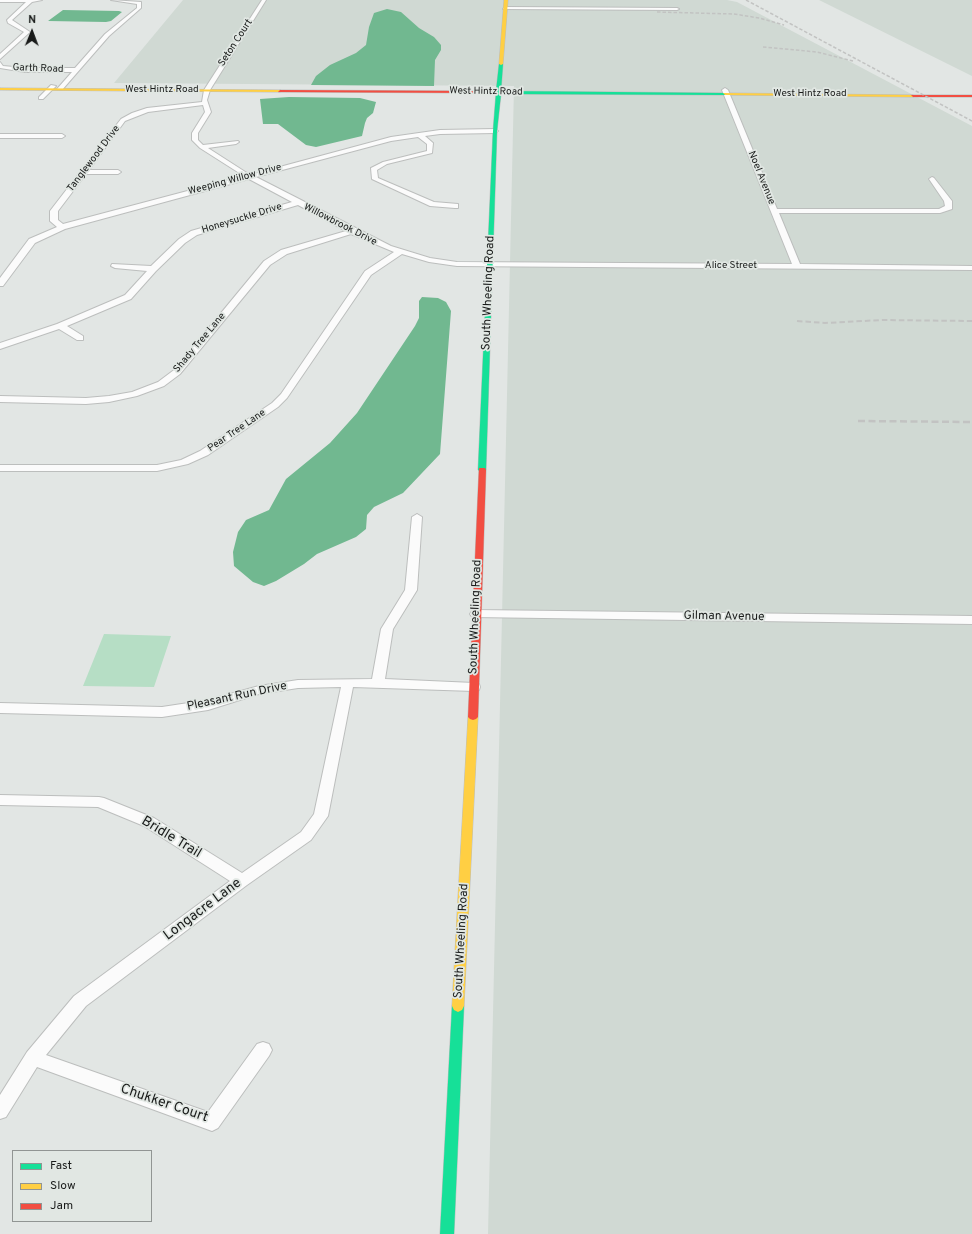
<!DOCTYPE html>
<html>
<head>
<meta charset="utf-8">
<style>
  body { margin:0 }
  #map { position:relative; width:972px; height:1234px; overflow:hidden; background:#e2e6e4; font-family:Overpass,sans-serif }
  canvas { display:block }
  .legend { position:absolute; left:12px; top:1150px; width:140px; height:72px; box-sizing:border-box; background:#e1e7e3; border:1px solid #919593; margin:0; padding:5px 7px; list-style:none; font-size:12px; color:#191b1a }
  .legend li { display:flex; align-items:center; gap:8px; height:20px }
  .legend b { width:20px; border:1px solid #919593 }
  .north { position:absolute; left:12px; top:12px; width:40px; height:40px; -webkit-text-stroke:3px #e1e7e3; paint-order:stroke; rotate:1deg; font-size:11px; font-weight:700; line-height:16px; text-align:center; color:#191b1a }
  .north::after { content:''; display:block; margin:auto; width:14px; height:18px; background:#191b1a; clip-path:polygon(50% 0,100% 100%,50% 72%,0 100%) }
</style>
</head>
<body>
<div id="map">
<canvas width="972" height="1234"></canvas>
<ul class="legend">
<li><b style="height:5px;background:#16e098"></b>Fast</li>
<li><b style="height:5px;background:#ffcf43"></b>Slow</li>
<li><b style="height:5px;background:#f24e42"></b>Jam</li>
</ul>
<div class="north">N</div>
</div>
<script>
const ctx = document.querySelector('canvas').getContext('2d');
ctx.lineJoin = 'round';
function fill(path, color) { ctx.fillStyle = color; ctx.fill(path, 'evenodd'); }
const toPath = rows => new Path2D(rows.map(r => 'M' + r).join(''));
function stroke(path, color, width, dash) { ctx.strokeStyle = color; ctx.lineWidth = width; ctx.lineCap = dash ? 'butt' : 'round'; ctx.setLineDash(dash || []); ctx.stroke(path); }
function label(font, color, halo, rows, align = 'center') {
  ctx.font = font + ' Overpass,sans-serif'; ctx.lineWidth = 3.5; ctx.setLineDash([]); ctx.textBaseline = 'middle'; ctx.strokeStyle = halo; ctx.fillStyle = color; for (const [text, x, y, turn = 0] of rows) {
    ctx.save(); ctx.translate(x, y); ctx.rotate((+turn || 0) * Math.PI / 180); ctx.textAlign = isNaN(turn) ? turn : align; if (halo) ctx.strokeText(text, 0, 0); ctx.fillText(text, 0, 0); ctx.restore();
  }
}
const built = toPath([
  [183,0,727,0,737,2,972,126,972,1234,488,1234,514,86,114,83],
  [819,0,972,0,972,76]
]);
const green = toPath([
  [104,634,171,636,154,687,83,686]
]);
const water = toPath([
  [387,9,401,12,419,28,434,37,441,45,441,50,435,60,434,86,311,85,316,76,330,65,356,53,366,45,369,27,374,13],
  [63,10,119,11,122,12,111,21,106,22,48,21],
  [289,97,360,98,376,102,373,113,367,118,365,123,362,136,316,147,306,145,278,124,263,124,260,99],
  [422,297,438,298,446,302,451,311,440,454,403,493,374,507,367,515,366,529,356,537,317,554,304,564,276,581,264,586,253,582,234,566,233,552,238,532,246,520,269,510,286,479,330,443,357,413,415,326,419,318,419,301]
]);
const street = toPath([
  [0,0,42,0,32,2,12,20,30,32,0,59,0,54,24,32,8,23,7,20,26,2,0,2,0,0],
  [111,0,141,2,141,8,109,36,62,90,57,89,72,72,25,72,0,68,0,62,3,66,25,68,75,68,105,34,137,8,137,4,111,0],
  [262,0,266,0,210,90,207,100,211,112,198,133,198,140,203,145,238,141,239,142,236,144,208,148,250,175,391,137,440,130,495,129,498,131,495,133,440,134,425,136,433,143,432,153,387,164,377,170,378,178,434,202,458,204,458,208,455,208,430,206,372,179,371,168,383,162,427,151,427,144,418,137,391,141,256,177,391,246,430,258,457,262,792,264,722,90,725,88,728,90,777,209,939,209,945,206,944,201,929,179,932,177,934,178,952,201,952,209,940,213,779,213,800,264,972,266,972,270,457,266,429,262,402,254,371,275,287,398,278,407,208,455,188,464,157,471,0,471,0,465,157,465,181,460,200,451,272,403,281,394,365,271,394,252,351,234,287,254,270,265,180,374,164,386,137,396,109,402,86,404,0,402,0,396,86,398,109,396,132,392,158,382,174,370,264,261,281,250,346,231,298,205,197,235,185,243,156,271,131,299,67,326,83,336,83,340,77,340,59,329,0,349,0,343,57,324,125,295,147,271,115,268,111,266,112,264,151,266,179,239,191,231,292,202,249,179,65,229,35,243,3,286,0,286,0,278,29,239,57,227,50,221,50,211,121,119,132,113,147,108,202,102,204,90,262,0],
  [203,105,205,112,192,133,192,140,200,148,244,176,63,224,58,220,58,211,86,174,118,174,121,172,118,170,89,170,125,121,148,112,203,105],
  [505,7,677,8,679,9,677,10,503,9,505,7],
  [51,85,56,86,43,99,39,99,39,97,51,85],
  [0,134,62,134,65,136,62,138,0,138,0,134],
  [417,514,422,517,417,590,393,629,385,679,474,683,479,684,480,687,479,690,474,691,353,687,328,816,311,840,247,885,86,1006,46,1055,208,1112,257,1044,263,1042,269,1044,272,1050,269,1056,218,1128,212,1131,37,1067,6,1117,0,1119,0,1095,27,1052,74,996,230,881,144,826,98,807,0,805,0,795,99,797,104,798,154,818,242,873,301,832,314,814,341,687,298,688,259,694,208,710,162,717,0,713,0,703,162,707,208,700,259,686,298,680,372,679,381,629,405,590,412,517,417,514],
  [476,610,972,616,972,624,472,617,470,614,472,611,476,610]
]);
const fast = toPath([
  [501,63,503,64,501,91,725,93,727,94,725,95,501,94,497,131,486,470,482,472,478,470,493,131,496,93,475,93,473,92,475,91,496,91,499,64,501,63],
  [458,1000,462,1002,464,1006,454,1234,440,1234,452,1006,454,1002,458,1000]
]);
const slow = toPath([
  [504,0,508,0,503,64,501,65,499,64,504,0],
  [0,88,280,90,282,91,280,92,0,90,0,88],
  [723,93,913,95,915,96,913,97,725,95,723,93],
  [473,714,476,715,478,717,464,1006,462,1010,458,1012,454,1010,452,1006,468,717,470,715,473,714]
]);
const jam = toPath([
  [280,90,475,91,477,92,475,93,278,92,280,90],
  [911,95,972,95,972,97,913,97,911,95],
  [479,468,485,468,486,470,478,717,476,719,473,720,470,719,468,717,479,468]
]);
const railFar2 = toPath([
  [746,0,972,121],
  [657,12,734,14,759,18,784,25],
  [763,47,817,52,853,61]
]);
const railFar1 = toPath([
  [797,321,825,323,882,320,972,321]
]);
const rail = toPath([
  [858,421,972,422]
]);
const farStreetnames = [
  ["Seton Court",236,43,-57],
  ["Garth Road",38,69,2],
  ["West Hintz Road",162,90],
  ["West Hintz Road",486,92,1],
  ["West Hintz Road",810,94],
  ["Tanglewood Drive",94,159,-53],
  ["Noel Avenue",761,178,68],
  ["Weeping Willow Drive",235,180,-15],
  ["Honeysuckle Drive",242,219,-17],
  ["Willowbrook Drive",340,225,27],
  ["Alice Street",731,266],
  ["Shady Tree Lane",200,343,-50],
  ["Pear Tree Lane",237,431,-34]
];
const streetNames = [
  ["South Wheeling Road",489,293,-88],
  ["South Wheeling Road",476,617,-88],
  ["Gilman Avenue",724,617,1],
  ["Pleasant Run Drive",237,697,-12],
  ["South Wheeling Road",462,941,-87]
];
const nearStreetnames = [
  ["Bridle Trail",171,838,31],
  ["Longacre Lane",203,910,-37],
  ["Chukker Court",164,1104,19]
];
fill(built, '#d0d9d3');
fill(green, '#b6dec5');
fill(water, '#71b890');
stroke(street, '#bcbebd', 2);
stroke(fast, '#bcbebd', 1);
stroke(slow, '#bcbebd', 1);
stroke(jam, '#bcbebd', 1);
fill(street, '#fbfbfb');
fill(fast, '#16e098');
fill(slow, '#ffcf43');
fill(jam, '#f24e42');
stroke(railFar2, '#c2c3c2', 1.5, [3.5, 2]);
stroke(railFar1, '#c2c3c2', 2, [5.5, 3]);
stroke(rail, '#c2c3c2', 2.5, [7, 3.5]);
label('10px', '#191b1a', '#e1e7e3', farStreetnames);
label('12px', '#191b1a', '#e1e7e3', streetNames);
label('14px', '#191b1a', '#e1e7e3', nearStreetnames);
</script>
</body>
</html>
